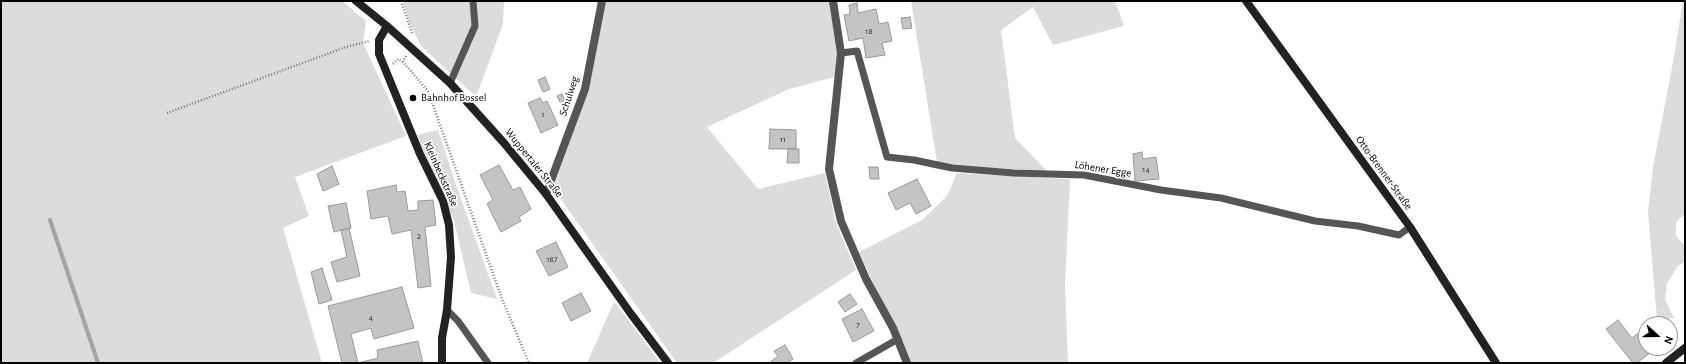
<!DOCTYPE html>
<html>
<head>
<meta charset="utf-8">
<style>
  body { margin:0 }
  #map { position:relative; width:1686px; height:364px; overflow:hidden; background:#fff; font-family:"Alegreya Sans",sans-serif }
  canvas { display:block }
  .frame { position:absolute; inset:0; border:2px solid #000; pointer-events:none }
  .north { position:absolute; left:1638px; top:316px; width:40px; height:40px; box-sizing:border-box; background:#fff; border:1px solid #999; border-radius:50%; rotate:111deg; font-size:11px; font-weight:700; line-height:16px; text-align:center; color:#000 }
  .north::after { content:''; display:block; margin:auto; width:14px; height:18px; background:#000; clip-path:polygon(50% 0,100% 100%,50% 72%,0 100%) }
</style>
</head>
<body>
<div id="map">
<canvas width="1686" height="364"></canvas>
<div class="frame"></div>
<div class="north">N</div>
</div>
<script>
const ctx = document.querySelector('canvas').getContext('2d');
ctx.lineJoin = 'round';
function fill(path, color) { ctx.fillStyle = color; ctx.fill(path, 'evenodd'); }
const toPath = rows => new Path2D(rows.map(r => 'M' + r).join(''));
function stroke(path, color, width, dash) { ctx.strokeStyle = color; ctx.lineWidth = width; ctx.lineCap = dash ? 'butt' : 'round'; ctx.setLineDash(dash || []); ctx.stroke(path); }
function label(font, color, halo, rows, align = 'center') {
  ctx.font = font + ' "Alegreya Sans",sans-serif'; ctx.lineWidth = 3.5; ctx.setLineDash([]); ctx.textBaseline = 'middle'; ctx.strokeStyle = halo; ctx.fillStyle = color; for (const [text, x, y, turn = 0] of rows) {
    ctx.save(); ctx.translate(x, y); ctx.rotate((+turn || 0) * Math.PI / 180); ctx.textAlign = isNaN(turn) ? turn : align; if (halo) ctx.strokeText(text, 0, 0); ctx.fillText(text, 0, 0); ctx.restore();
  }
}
const green = toPath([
  [1,1,342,1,366,21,363,43,406,136,295,177,309,216,283,228,322,363,1,363],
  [403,1,504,1,503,24,476,97,421,46,409,22],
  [605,1,830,1,838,50,835,77,789,89,707,127,758,189,825,173,836,223,856,270,713,363,677,363,553,188,588,92],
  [911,1,1115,1,1124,26,1053,45,1033,7,1001,30,1015,138,1047,171,953,166,937,162],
  [1683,1,1685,1,1685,214,1676,222,1676,236,1685,246,1685,262,1678,266,1667,283,1665,300,1674,318,1657,320,1648,212,1653,167,1674,57],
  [438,130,456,185,497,299,471,293,454,221,417,135],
  [957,173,1070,179,1065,284,1068,363,910,363,859,252,922,220,947,196],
  [614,302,627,318,660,363,587,363]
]);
const stream = toPath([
  [50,220,98,363]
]);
const building = toPath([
  [857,3,858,13,876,9,879,24,888,22,892,41,882,43,885,55,866,58,863,38,849,41,844,15,850,14,849,5,857,3],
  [910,17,912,28,903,29,901,18,910,17],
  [545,77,550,89,543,92,538,80,545,77],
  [562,94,565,102,561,104,557,96,562,94],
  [540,98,543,103,547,101,558,125,541,133,528,103,540,98],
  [770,129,796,130,796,149,769,149,770,129],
  [788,149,799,149,799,163,787,163,788,149],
  [1142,152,1143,159,1156,157,1159,179,1135,181,1133,154,1142,152],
  [499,165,513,190,520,187,531,209,519,217,521,221,501,232,487,204,493,200,480,175,499,165],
  [332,166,339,184,323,191,317,174,332,166],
  [869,167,878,167,879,179,870,179,869,167],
  [917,179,931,206,916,214,910,203,896,210,888,193,917,179],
  [396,185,397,192,405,191,408,211,418,210,418,201,433,200,436,225,425,227,431,286,418,288,411,230,392,234,388,216,371,219,367,191,396,185],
  [346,203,351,228,334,232,328,206,346,203],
  [349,228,360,276,337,282,331,262,347,257,341,230,349,228],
  [556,242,568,267,549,276,536,251,556,242],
  [322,268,332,300,319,304,311,272,322,268],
  [402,287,414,328,374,339,371,328,351,334,358,363,378,358,377,350,418,341,423,363,342,363,328,306,402,287],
  [581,293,591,311,571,321,562,303,581,293],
  [850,294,857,304,845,312,838,302,850,294],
  [862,309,874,331,853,342,842,319,862,309],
  [1618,320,1632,338,1641,331,1646,338,1646,348,1655,349,1637,363,1633,363,1606,329,1618,320],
  [785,345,793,359,787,363,769,363,778,356,774,351,785,345]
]);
const path = toPath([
  [401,1,412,33],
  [406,56,403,62,428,91,502,299,529,363],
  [393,64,398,59,403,62],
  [167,113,346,47,370,41]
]);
const lane = toPath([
  [841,53,857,51,887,157,914,160,952,168,1014,173,1084,175,1161,190,1221,198,1315,221,1358,226,1399,235,1410,227],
  [450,83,475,26,473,1],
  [447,310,458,321,488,363],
  [856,363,898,339]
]);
const street = toPath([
  [833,1,841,53,829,169,841,221,866,279,893,328,907,363],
  [546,194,585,89,602,1]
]);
const secondary = toPath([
  [356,1,387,26,450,83,504,143,546,194,631,314,668,363],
  [1246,1,1410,227,1496,363],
  [387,26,379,40,379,54,420,154,443,201,449,225,451,257,447,310,442,338,442,363],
  [1666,363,1685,348]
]);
const markers = [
  [413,98,4,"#000"]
];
const numberNames = [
  ["18",869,31],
  ["1",543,114],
  ["11",783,139],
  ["14",1146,169],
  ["2",419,236],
  ["187",552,259],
  ["4",371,317],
  ["7",858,325]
];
const streetNames = [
  ["Schulweg",569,96,-72],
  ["Wuppertaler Straße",534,163,51],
  ["Löhener Egge",1103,169,9],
  ["Otto-Brenner-Straße",1384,173,54],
  ["Kleinbeckstraße",441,174,66]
];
const poiNames = [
  ["Bahnhof Bossel",421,98]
];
fill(green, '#dcdcdc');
stroke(stream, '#a3a3a3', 4);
fill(building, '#c4c4c4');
stroke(building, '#999', 1);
stroke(path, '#777', 2.5, [1, 2]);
stroke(lane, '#555', 7);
stroke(street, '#555', 8);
stroke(secondary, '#222', 8);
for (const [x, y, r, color] of markers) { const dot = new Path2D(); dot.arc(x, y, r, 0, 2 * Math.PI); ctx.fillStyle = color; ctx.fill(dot); stroke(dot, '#fff', 1.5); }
label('9px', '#313131', null, numberNames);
label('11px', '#000', '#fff', streetNames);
label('11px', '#000', '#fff', poiNames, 'left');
</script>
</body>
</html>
